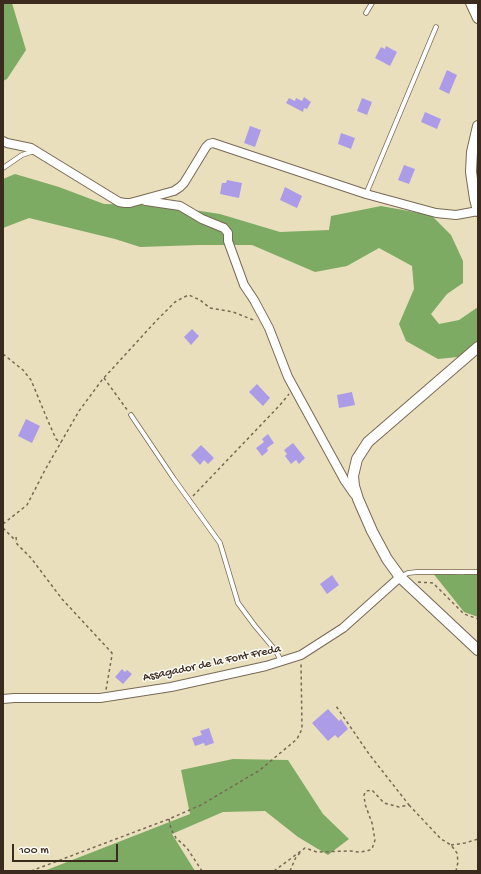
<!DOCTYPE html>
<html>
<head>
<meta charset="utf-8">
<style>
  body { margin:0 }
  #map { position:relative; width:481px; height:874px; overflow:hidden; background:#e9dfbc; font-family:"Gochi Hand",sans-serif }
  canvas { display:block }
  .frame { position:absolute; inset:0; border:4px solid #3b2a1e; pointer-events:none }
  .scale { position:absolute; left:12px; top:844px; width:106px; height:18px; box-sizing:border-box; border:2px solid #3b2a1e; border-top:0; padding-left:5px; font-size:12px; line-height:14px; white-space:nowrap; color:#3b2a1e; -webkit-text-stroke:3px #fdfcf7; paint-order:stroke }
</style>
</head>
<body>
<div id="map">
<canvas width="481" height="874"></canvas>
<div class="frame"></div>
<div class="scale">100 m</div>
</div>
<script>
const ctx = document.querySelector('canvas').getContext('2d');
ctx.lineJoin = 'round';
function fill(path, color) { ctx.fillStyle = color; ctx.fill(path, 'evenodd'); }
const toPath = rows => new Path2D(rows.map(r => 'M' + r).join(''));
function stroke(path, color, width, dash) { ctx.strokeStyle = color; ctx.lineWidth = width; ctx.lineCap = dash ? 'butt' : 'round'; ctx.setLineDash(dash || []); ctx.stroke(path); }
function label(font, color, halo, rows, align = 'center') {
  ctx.font = font + ' "Gochi Hand",sans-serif'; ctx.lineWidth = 3; ctx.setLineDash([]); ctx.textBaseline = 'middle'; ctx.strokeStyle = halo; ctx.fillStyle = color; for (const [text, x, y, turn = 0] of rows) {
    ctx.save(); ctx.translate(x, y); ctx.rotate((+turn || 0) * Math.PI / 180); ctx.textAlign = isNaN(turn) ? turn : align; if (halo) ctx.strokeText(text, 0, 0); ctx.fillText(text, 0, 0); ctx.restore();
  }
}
const forest = toPath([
  [3,3,12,3,26,50,7,79,3,81],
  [15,174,59,187,104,204,161,205,220,214,280,232,329,230,331,216,381,206,431,215,451,235,463,261,463,283,447,294,431,314,439,324,459,320,478,307,478,351,458,357,438,359,406,341,399,324,414,289,412,266,379,248,347,266,315,272,252,245,199,245,140,247,115,239,29,218,3,228,3,179],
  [478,569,478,617,464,612,432,572,463,575],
  [233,759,288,760,323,814,349,839,328,855,298,837,265,811,223,812,172,834,195,871,44,871,190,814,181,770]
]);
const building = toPath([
  [386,46,397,52,390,66,375,58,381,47,385,49],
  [447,70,457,75,449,94,439,89],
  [304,97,311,102,307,109,304,108,303,112,286,103,289,98,295,101,296,98,302,101],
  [362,98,372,102,367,115,357,111],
  [425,112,441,119,437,129,421,122],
  [250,126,261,130,255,147,244,143],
  [341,133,355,138,351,149,338,144],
  [404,165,415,169,409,184,398,180],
  [227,180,242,183,239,198,220,194,222,183,226,183],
  [285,187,302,196,297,208,280,200],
  [192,329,199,336,191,345,184,337],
  [257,384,270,398,263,406,249,392],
  [352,392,355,405,339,408,337,395],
  [26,419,40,426,32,443,18,436],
  [268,434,274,443,267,448,268,451,262,456,256,448,264,442,262,439],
  [293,443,305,458,299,464,296,460,291,464,285,456,287,454,284,450],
  [201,445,214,458,208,464,204,460,200,465,191,455],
  [332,575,339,585,327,594,320,584],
  [122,669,125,672,127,670,132,674,123,684,115,677],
  [328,709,339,721,341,719,348,729,338,738,335,735,328,741,312,723],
  [209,728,214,743,205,746,204,743,195,746,192,738,202,735,200,731]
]);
const path = toPath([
  [3,354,23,370,31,380,48,421,56,439,61,443],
  [104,378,128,411],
  [193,496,280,405,289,394],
  [3,524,27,505,45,470,79,411,102,380,156,321,175,302,184,297,189,295,200,300,210,308,233,312,256,321],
  [3,528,16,541],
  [16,537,17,544,31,558,62,599,112,653,112,655,106,690],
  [418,582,433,583,464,614,478,619],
  [409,805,441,839,451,845,457,853,458,862,456,871],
  [169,819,171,829,176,838,187,848,202,871],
  [451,845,465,843,478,839],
  [31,871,169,819,201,805,260,770,297,739,302,729,301,663],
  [274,871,305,848,317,852,350,851,359,852,367,851,372,849,375,840,372,823,365,804,364,795,366,791,372,790,384,803,399,807,409,805,369,754,336,706],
  [290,871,296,857,301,852]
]);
const service = toPath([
  [366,13,372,3],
  [3,168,22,155,31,152,36,152],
  [366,194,436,27],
  [131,415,174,479,220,543,238,603,255,626,276,651,281,661],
  [400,577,408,573,417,572,478,572]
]);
const minor = toPath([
  [3,141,7,143,31,148,119,202,125,203,130,203,174,191,180,187,184,183,206,147,209,144,213,143,366,194,436,213,456,215,478,211],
  [146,201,180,206,202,219,224,228,228,233,228,241,244,285,254,300,269,328,288,377,345,481,354,494],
  [3,699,14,698,100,698,171,687,266,666,301,655,343,628,400,577]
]);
const tertiary = toPath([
  [471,3,478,18],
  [478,126,472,152,471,172,475,199,478,211],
  [478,347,368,442,357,459,353,476,354,486,358,499,372,531,387,559,400,577,478,650]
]);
const streetNames = [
  ["Assagador de la Font Freda",212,664,-12]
];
fill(forest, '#7dab64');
fill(building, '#ac9ce8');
stroke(service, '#786955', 5.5);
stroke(minor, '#786955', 10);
stroke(tertiary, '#786955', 12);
stroke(path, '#786955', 1.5, [3, 3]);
stroke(service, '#fff', 4);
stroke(minor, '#fff', 8);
stroke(tertiary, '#fff', 10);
label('12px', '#3b2a1e', '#fdfcf7', streetNames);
</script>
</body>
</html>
